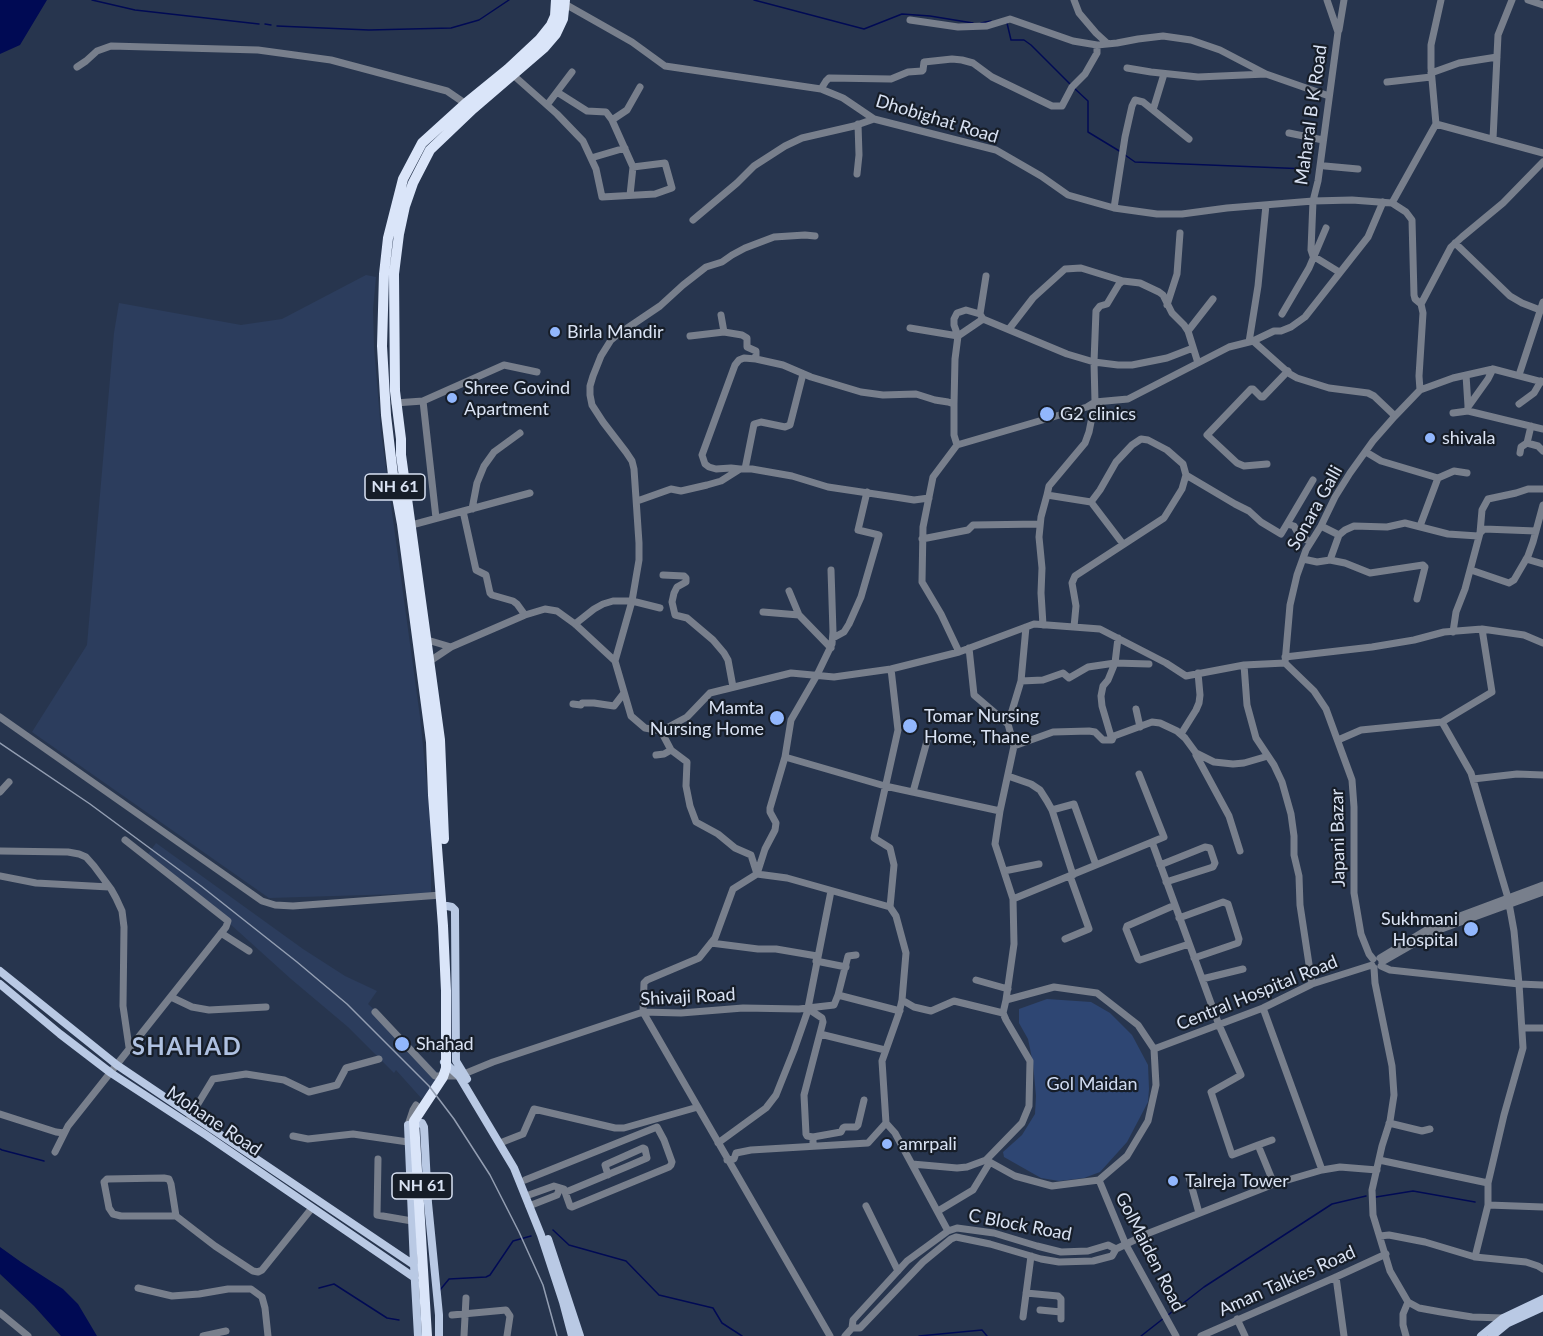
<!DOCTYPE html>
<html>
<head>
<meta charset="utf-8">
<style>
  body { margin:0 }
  canvas { display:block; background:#27354e }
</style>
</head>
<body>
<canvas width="1543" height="1336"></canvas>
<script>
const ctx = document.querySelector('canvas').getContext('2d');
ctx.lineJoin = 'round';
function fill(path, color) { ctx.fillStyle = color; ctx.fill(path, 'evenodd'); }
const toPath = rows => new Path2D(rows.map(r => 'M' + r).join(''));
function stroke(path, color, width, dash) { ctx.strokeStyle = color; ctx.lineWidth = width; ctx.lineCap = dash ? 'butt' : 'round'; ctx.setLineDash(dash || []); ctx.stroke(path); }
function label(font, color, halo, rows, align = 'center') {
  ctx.font = font + ' Lato,sans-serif'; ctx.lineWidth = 4.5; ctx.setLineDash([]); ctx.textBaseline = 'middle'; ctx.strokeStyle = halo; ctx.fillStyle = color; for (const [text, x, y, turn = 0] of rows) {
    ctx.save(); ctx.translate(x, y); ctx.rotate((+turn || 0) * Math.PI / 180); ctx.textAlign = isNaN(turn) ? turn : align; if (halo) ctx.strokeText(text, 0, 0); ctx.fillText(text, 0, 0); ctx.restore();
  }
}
const built = toPath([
  [366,275,376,277,373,309,374,347,381,432,420,717,431,825,431,893,269,898,32,732,87,645,114,333,119,303,241,325,282,319],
  [156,843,303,949,345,976,377,991,368,1004,400,1034,441,1076,438,1081,422,1099,396,1070,394,1073,348,1027,291,979,198,895,146,857]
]);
const green = toPath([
  [1047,999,1091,1002,1110,1013,1132,1035,1148,1065,1149,1089,1148,1102,1127,1142,1100,1172,1084,1178,1059,1181,1041,1178,1004,1157,1003,1152,1022,1135,1035,1114,1036,1096,1033,1063,1028,1039,1019,1023,1019,1009]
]);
const water = toPath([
  [0,0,47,0,20,45,0,54],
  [0,1247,21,1262,63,1289,78,1304,97,1336,61,1336,34,1306,0,1274]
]);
const stream = toPath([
  [92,0,135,10,259,24],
  [754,0,864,29,902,14,930,16,973,23],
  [981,23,991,21],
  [1007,23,1011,40,1024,40,1031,45,1070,84],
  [265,24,271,25],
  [277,26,369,30,451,28,479,20,509,0],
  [1074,88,1088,101,1088,132,1121,152],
  [1125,155,1135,162,1308,169],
  [0,1149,2,1150,44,1161],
  [1376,1197,1413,1191,1475,1202],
  [553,1230,569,1245,626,1261,659,1295,713,1308,722,1323,742,1336],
  [319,1288,334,1284,387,1318,399,1320],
  [440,1290,449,1279,486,1277,490,1275,513,1241,531,1236],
  [1168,1315,1204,1287,1332,1204,1366,1196],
  [919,1336,982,1330,987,1336],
  [1141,1336,1164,1318]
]);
const minor = toPath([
  [1074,0,1079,13,1096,33,1108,44],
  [1327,0,1338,32,1318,181,1313,201,1311,250,1313,256,1339,272],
  [1528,0,1543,5],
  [562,4,565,4,632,42,665,66,821,89,843,98,874,119,996,150,1041,176,1068,195,1114,208,1157,214,1182,214,1227,208,1313,201,1352,200,1392,203,1406,212,1412,220,1414,295,1415,299,1421,304,1423,313,1419,376,1420,390],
  [910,20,958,27,987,26,1010,19,1073,41,1097,45,1117,43,1138,39,1163,36,1191,40,1220,50,1266,74],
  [1339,30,1344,0],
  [77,67,86,61,97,51,111,46,258,50,331,60,447,91,466,104],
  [1127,68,1151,72,1198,77,1266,74,1329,96],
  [1431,73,1459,63,1497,57],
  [512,74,557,114,583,141,596,169,602,197,655,194,672,188,665,163,633,167,612,120,606,112,587,111,557,92],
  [1387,82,1431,77],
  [821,89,826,81,829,78,891,79,908,72,922,71,923,70,924,62,952,59,962,60,973,63,992,77,1052,106,1062,106,1072,87,1085,74,1097,53,1097,45],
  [547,105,572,72],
  [1153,110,1164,74],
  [612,120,627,110,640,87],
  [1436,124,1431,68,1431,45,1441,0],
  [1289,133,1323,140],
  [1493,139,1498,35,1512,0],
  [591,158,625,148],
  [1325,166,1358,169],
  [857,174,859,155,858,124],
  [630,195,633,167],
  [1392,203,1436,124,1543,153],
  [1114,208,1125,137,1132,106,1135,100,1143,102,1189,139],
  [693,220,737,183,754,166,785,146,802,138,854,126,874,119],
  [1455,243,1510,296,1522,303,1540,310],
  [986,276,980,314,983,319,1067,354,1094,362,1118,365,1132,365,1167,358,1193,348],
  [1421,304,1451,247,1462,237,1503,203,1543,162],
  [1167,305,1177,274,1180,233],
  [1282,314,1309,268,1326,228],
  [721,315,724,332],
  [910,328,958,336],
  [1009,329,1033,298,1065,269,1081,268,1123,281],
  [1188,331,1213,299],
  [690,336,724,332,742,335,747,338,747,347,756,351,756,359],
  [958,336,954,325,954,319,957,313,966,310,980,314],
  [1253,341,1290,374,1297,378,1329,388,1368,393,1374,396,1395,416],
  [1249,342,1258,286,1266,205],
  [1466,375,1468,406],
  [1519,375,1543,302],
  [423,401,436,518],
  [395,403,423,401,504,365,537,372],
  [954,404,955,359,958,336,983,319],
  [1519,404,1534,393,1541,381],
  [1468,407,1488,379,1493,369],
  [1453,413,1468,411,1543,429],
  [1527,443,1531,426],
  [1366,452,1381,461,1438,478,1454,471,1467,473],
  [1520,453,1521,447,1527,443,1538,446,1543,451],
  [1267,464,1244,466,1237,463,1207,435,1251,389,1253,389,1261,397,1263,397,1288,371],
  [740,469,731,468,716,469,709,467,705,464,702,455,735,365,739,360,744,358,756,359,783,365,811,377,861,392,883,395,916,394,935,400,948,402,954,404,954,435,957,445],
  [745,469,754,424,761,422,785,427,790,425,803,374],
  [1047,495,1049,486,1085,443,1089,432,1095,402,1094,362,1096,311,1100,306,1107,304,1119,284,1123,281,1140,283,1159,292,1163,295,1172,313,1184,325,1188,331,1198,363],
  [640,500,671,489,681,491,707,485,721,481,740,469,752,469,792,476,828,487,895,497,914,500,929,498],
  [1091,502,1123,544],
  [472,509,477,483,484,466,494,452,520,433],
  [463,511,476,570,486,575,490,593,492,595,513,601,517,604,525,615],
  [1287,524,1313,480],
  [408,526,530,493],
  [1321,526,1339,535],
  [1420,526,1438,478],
  [1480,533,1484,529,1536,531],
  [922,539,968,530,973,525,1040,524],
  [1303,559,1317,562,1330,560,1345,563,1370,573,1423,565,1425,567,1417,599],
  [1526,559,1543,564],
  [1330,560,1339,535,1345,530,1354,526,1387,527,1405,523,1448,534,1478,536],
  [1471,570,1509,583,1514,580,1528,556,1533,542,1543,505],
  [663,575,684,576,686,578,686,582,677,587,674,593,672,602,675,615,687,618,713,640,724,653,728,660,733,687],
  [789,591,799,615],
  [763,612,799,615,831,648],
  [575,624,594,609,603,604,613,601,632,601,660,608],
  [1043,625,1041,593,1042,568,1039,537,1041,517,1047,495,1091,502,1100,490,1116,462,1132,445,1141,439,1148,440,1167,450,1183,464,1186,475,1235,504,1249,511,1261,522,1281,534,1287,524,1294,526,1299,535,1310,542],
  [1074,627,1076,606,1072,583,1075,576,1164,518,1182,489,1186,475],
  [1482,629,1492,692,1442,722,1471,773,1508,898,1514,931,1519,984,1523,1048,1504,1115,1488,1183,1488,1205],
  [1453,632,1456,612,1465,589,1480,533,1482,510,1488,499,1516,493,1528,489,1543,489],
  [833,638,844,632,849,624,861,597,879,535,858,530,867,492],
  [424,639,451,647],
  [969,648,974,695,1008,724,1014,746,1000,811,995,844,1013,899,1014,944,1006,1000],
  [959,652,941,614,922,582,923,527,933,477,957,445,1087,407,1095,402,1128,399,1229,347,1253,341,1274,331,1281,331,1291,327,1305,317,1368,237,1383,202],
  [1285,657,1372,647,1414,640,1444,632,1482,629,1524,635,1543,643],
  [615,661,632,601,639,560,639,543,634,469,632,461,626,452,603,422,592,405,590,395,590,386,593,376,601,356,611,340,617,335,660,306,683,285,706,267,722,262,732,255,745,248,774,237,805,235,815,236],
  [426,662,430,661,451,647,525,615,545,609,557,611,575,624,615,661,631,716,645,728,661,731,687,717,710,693,791,673,834,677,891,669,959,652,1034,624,1100,629,1166,663,1186,676,1244,665,1285,663],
  [1285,663,1290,605,1297,575,1306,550,1321,526,1335,497,1350,473,1373,441,1395,416,1420,390,1453,378,1493,369,1543,382],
  [1285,663,1314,691,1326,709,1352,780,1354,807,1354,893,1361,934,1369,954,1373,959],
  [1244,665,1247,705,1256,738,1274,765,1282,782,1291,814,1294,836,1294,855,1299,876,1300,905,1312,984],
  [1021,681,1043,680,1063,673,1069,678,1088,667,1115,663,1149,664],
  [573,704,581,705,582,703,594,703,614,706,624,693],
  [1136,709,1140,727],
  [0,717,262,901,275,905,293,906,441,895],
  [1008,724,1021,681,1026,627],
  [661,731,671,750,687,762,686,786,690,806,696,822,718,834,735,848,751,855,757,874],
  [1181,734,1196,710,1199,703,1200,695,1198,673],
  [1112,740,1102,706,1101,696,1103,686,1108,680,1115,663,1118,638],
  [1338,740,1361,730,1442,722],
  [1014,746,1053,732,1089,731,1095,732,1103,740,1112,740,1114,736,1152,722,1160,723,1177,731,1185,738,1196,753,1214,762,1233,764,1244,763,1268,756],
  [656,755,664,754,671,750],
  [1196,755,1229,816,1240,851],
  [785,757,885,786,1000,811],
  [1139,774,1164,837,1152,842],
  [1008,776,1031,784,1040,790,1047,801,1052,810,1073,875],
  [1473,779,1517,774,1543,775],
  [0,792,9,782],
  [913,792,927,741],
  [1052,810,1074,804,1096,865],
  [0,851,68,852,79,854,86,857,94,866,111,889,116,898,122,911,124,927,123,1006,129,1047],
  [1160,865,1205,847,1210,848,1215,863,1213,867,1166,882],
  [1004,871,1039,864],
  [757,874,765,849,775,830,776,823,770,812,770,808,785,757,791,720,817,675,832,644,833,632,831,570],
  [0,876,36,883,109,887],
  [1013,899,1152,842,1219,1025,1241,1075,1211,1092,1232,1155,1258,1145,1274,1184],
  [1175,905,1127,926,1126,929,1138,959,1140,960,1189,944],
  [890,907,894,865,890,848,874,838,898,730,891,669],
  [1179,918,1223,902,1228,904,1239,939,1238,943,1194,958],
  [221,933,249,951],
  [1065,939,1089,929,1070,876],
  [711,943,758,949,776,949,817,956],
  [1380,958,1433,926,1543,885],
  [816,961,846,967],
  [1382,962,1436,931,1543,892],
  [1381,966,1390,970,1519,984,1543,985],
  [1374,968,1375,983,1392,1066,1394,1095,1390,1121,1382,1146,1372,1190,1373,1215,1390,1271,1408,1302],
  [1202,979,1243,969],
  [976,980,1008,989],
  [1054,987,1097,993,1138,1025,1154,1049,1156,1085,1148,1121,1127,1156,1099,1180,1052,1186,1015,1176,986,1160,1022,1123,1029,1106,1030,1061,1006,1020,1003,1013,1006,1000,1054,987],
  [838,995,900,1011],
  [171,997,192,1007,209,1010,266,1007],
  [902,1000,899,1013,882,1061,886,1123,895,1133,948,1231],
  [807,1008,822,1018,823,1022,804,1095,806,1134,807,1136,813,1137,813,1146],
  [1263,1008,1322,1170],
  [375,1012,435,1076,459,1076,493,1062,643,1012,681,1013,743,1008,799,1009,834,1005,838,995,848,956,856,955],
  [1522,1028,1543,1028],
  [820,1034,885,1050],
  [1154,1049,1263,1008,1312,984,1372,965],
  [0,1114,56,1132,64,1133],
  [190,1117,213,1079,246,1074,284,1080,309,1092,337,1085,346,1068,379,1059],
  [1389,1123,1422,1131,1430,1129],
  [408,1125,413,1110,416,1105],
  [293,1136,308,1139,353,1134,408,1142],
  [813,1137,841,1132,843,1128,845,1127,856,1127,858,1125,864,1100],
  [500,1143,523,1134,534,1109,615,1128,624,1128,698,1107],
  [718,1143,766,1108,776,1095,794,1050,807,1013,831,891],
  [1258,1145,1272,1140],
  [55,1152,68,1126,226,927,228,921,125,840],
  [378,1159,377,1215,412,1221],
  [727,1160,734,1159,736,1153,751,1150,868,1143,886,1123],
  [1379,1160,1488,1183],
  [912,1164,957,1168,967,1167,986,1160],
  [1189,1177,1199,1213],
  [525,1180,657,1127,664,1140,672,1162,671,1165,669,1167,572,1207,570,1206,564,1189,554,1186,526,1196],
  [1099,1180,1126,1245,1176,1336],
  [566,1192,626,1167,647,1158,645,1149,643,1148,605,1165,608,1175],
  [529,1206,557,1195,560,1188],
  [866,1206,898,1271],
  [938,1211,973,1190,990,1162],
  [176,1216,121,1216,113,1214,109,1208,104,1182,107,1179,164,1178,169,1179,171,1184,176,1216,215,1246,253,1271,258,1272,262,1270,312,1208],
  [1380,1236,1389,1235,1425,1242,1475,1257,1488,1205,1543,1207],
  [1475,1257,1526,1262,1538,1266,1543,1269],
  [1336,1277,1344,1336],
  [138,1288,172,1296,199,1294,228,1289,251,1289,262,1297,265,1308,268,1336],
  [1026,1293,1058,1296,1061,1299,1061,1319],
  [1408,1302,1419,1308,1441,1312,1472,1317,1503,1318,1505,1319],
  [1040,1310,1061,1312],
  [0,1313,28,1336],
  [452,1315,506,1310,510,1316,507,1336],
  [1023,1317,1031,1256],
  [1237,1319,1245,1336],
  [852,1328,860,1328,923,1262,951,1239,956,1237,990,1244,1041,1259,1059,1262,1093,1261,1112,1256,1116,1249,1149,1233,1274,1184,1322,1170,1340,1167,1377,1170],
  [203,1336,226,1331],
  [464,1336,466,1298],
  [830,1336,643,1012,644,983,647,980,699,958,715,938,733,889,757,874,787,878,890,907,896,916,906,953,902,1000,914,1007,931,1011,954,1001,1003,1013],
  [845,1336,852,1328,853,1320,907,1261,948,1231,957,1228,994,1233,1037,1246,1061,1252,1088,1251,1108,1245,1116,1249],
  [1201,1336,1336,1277,1386,1254],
  [1406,1336,1403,1325,1403,1314,1408,1302]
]);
const major = toPath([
  [447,906,452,907,455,910,455,914,456,1061,467,1079],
  [0,971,117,1065,414,1265],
  [0,984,60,1034,111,1073,206,1135,415,1278],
  [444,1062,459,1076,514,1168,541,1235,563,1302,572,1336],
  [548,1239,580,1336],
  [418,1336,414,1265,408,1125,422,1123,424,1127,428,1203,439,1315,439,1336],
  [1481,1336,1503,1318,1543,1299],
  [1492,1336,1508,1323,1543,1307]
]);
const highway = toPath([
  [444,839,440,740,401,455,401,439,395,391,394,274,399,234,405,206,413,183,430,150,473,109,544,48,556,34,563,19,565,0],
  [427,1336,414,1121,443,1077,446,1068,446,991,443,926,433,795,431,742,402,524,393,475,386,415,382,346,384,274,388,238,403,179,422,143,465,104,508,69,539,40,551,25,555,16,556,0]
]);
const rail = toPath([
  [0,743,90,804,201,886,297,962,347,1004,429,1086,454,1119,490,1175,519,1232,543,1285,557,1336]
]);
const markers = [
  [555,332,6,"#92b7fd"],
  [452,398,6,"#92b7fd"],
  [1047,414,8,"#92b7fd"],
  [1430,438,6,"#92b7fd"],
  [777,718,8,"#92b7fd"],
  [910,726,8,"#92b7fd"],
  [1471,929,8,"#92b7fd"],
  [402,1044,8,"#92b7fd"],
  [887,1144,6,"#92b7fd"],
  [1173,1181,6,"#92b7fd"]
];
const shields = [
  [395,487,60],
  [422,1186,60]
];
const shieldNames = [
  ["NH 61",395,487],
  ["NH 61",422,1186]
];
const streetNames = [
  ["Maharal B K Road",1311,115,-82],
  ["Dhobighat Road",937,119,17],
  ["Sonara Galli",1315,508,-61],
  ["Japani Bazar",1338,838,-91],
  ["Central Hospital Road",1257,993,-22],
  ["Shivaji Road",688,997,-3],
  ["Mohane Road",214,1121,34],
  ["C Block Road",1020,1225,11],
  ["GolMaiden Road",1150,1252,63],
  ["Aman Talkies Road",1287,1281,-24]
];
const poiNames = [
  ["Birla Mandir",567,332],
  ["Shree Govind",464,388],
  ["Apartment",464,409],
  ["G2 clinics",1060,414],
  ["shivala",1442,438],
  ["Mamta",764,708,"right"],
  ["Nursing Home",764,729,"right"],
  ["Tomar Nursing",924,716],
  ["Home, Thane",924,737],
  ["Sukhmani",1458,919,"right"],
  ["Hospital",1458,940,"right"],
  ["Shahad",416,1044],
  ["amrpali",899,1144],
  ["Talreja Tower",1185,1181]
];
const parkNames = [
  ["Gol Maidan",1092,1084]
];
const districtNames = [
  ["SHAHAD",187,1047]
];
fill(built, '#2c3d5d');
fill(green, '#2e4673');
fill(water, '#000a54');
stroke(stream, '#000a54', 1.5);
stroke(minor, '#787f8c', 7);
stroke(major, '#b9c9e4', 8);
stroke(highway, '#dae5f9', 10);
stroke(rail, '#939eb2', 1.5);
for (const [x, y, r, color] of markers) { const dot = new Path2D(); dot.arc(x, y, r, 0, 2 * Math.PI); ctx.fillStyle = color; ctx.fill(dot); stroke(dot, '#161d28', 2); }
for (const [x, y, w] of shields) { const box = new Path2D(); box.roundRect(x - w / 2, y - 13, w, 26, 4.5); ctx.fillStyle = '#161d28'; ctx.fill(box); stroke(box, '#d9e2f3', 1.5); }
label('bold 16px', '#d9e2f3', null, shieldNames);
label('18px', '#d9e2f3', '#161d28', streetNames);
label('18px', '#d9e2f3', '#161d28', poiNames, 'left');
label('18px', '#d1dcf2', '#161d28', parkNames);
ctx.letterSpacing = '1.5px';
label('bold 24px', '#afc1e1', '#161d28', districtNames);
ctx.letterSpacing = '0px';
</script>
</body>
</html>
